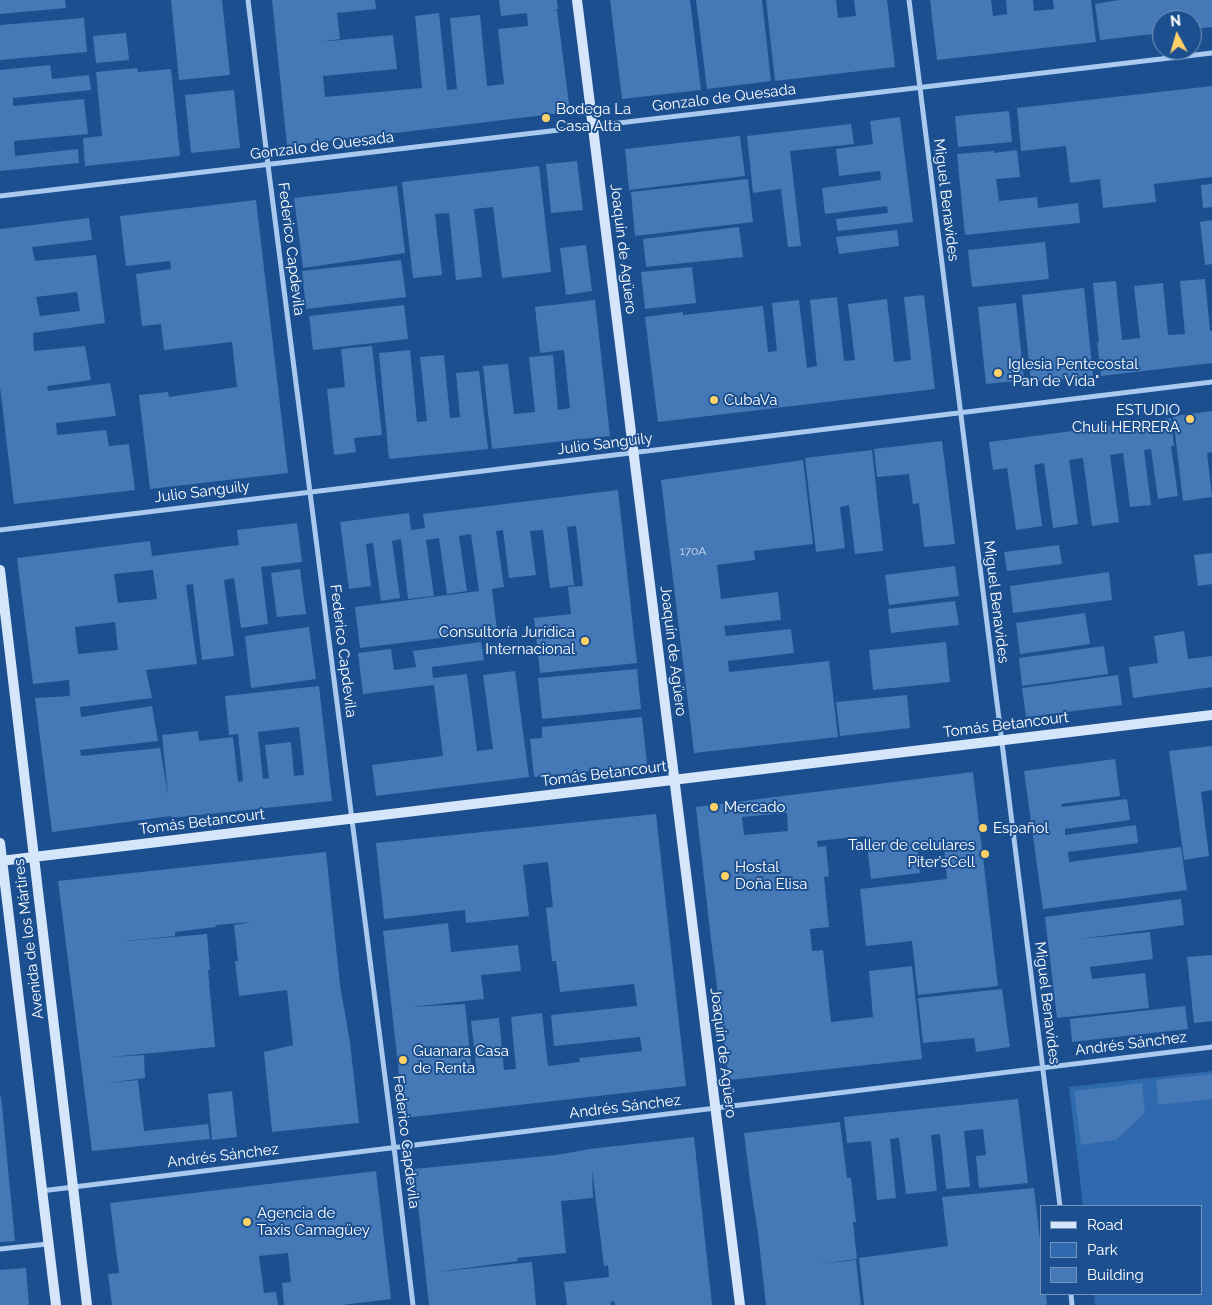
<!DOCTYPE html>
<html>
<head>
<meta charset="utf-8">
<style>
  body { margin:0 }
  #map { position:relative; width:1212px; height:1305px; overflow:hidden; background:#1b4f8f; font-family:Raleway,sans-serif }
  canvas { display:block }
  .legend { position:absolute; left:1040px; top:1205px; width:162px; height:90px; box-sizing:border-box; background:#1b4f8f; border:1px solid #7695bc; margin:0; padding:6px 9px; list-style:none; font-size:15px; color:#fff }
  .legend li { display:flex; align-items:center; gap:10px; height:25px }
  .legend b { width:25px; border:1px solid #7695bc }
  .north { position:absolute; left:1152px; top:10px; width:50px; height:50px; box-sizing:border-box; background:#1b4f8f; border:1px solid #7695bc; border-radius:50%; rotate:354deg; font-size:14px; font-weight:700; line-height:20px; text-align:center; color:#fff }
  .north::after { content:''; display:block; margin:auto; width:18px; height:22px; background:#ffd166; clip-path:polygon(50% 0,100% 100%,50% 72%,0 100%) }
</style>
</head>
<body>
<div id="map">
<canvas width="1212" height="1305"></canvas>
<ul class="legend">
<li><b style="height:6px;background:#d6e6fa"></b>Road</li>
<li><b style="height:14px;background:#2e69ad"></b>Park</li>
<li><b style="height:14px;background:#4478b7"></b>Building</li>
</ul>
<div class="north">N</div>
</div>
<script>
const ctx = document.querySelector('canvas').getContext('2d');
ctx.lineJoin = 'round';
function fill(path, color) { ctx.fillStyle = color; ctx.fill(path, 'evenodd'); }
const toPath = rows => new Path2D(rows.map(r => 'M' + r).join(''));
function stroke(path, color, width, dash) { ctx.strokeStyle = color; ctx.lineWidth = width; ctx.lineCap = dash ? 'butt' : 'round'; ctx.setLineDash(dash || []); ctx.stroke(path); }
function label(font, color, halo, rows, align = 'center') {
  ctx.font = font + ' Raleway,sans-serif'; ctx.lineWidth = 4; ctx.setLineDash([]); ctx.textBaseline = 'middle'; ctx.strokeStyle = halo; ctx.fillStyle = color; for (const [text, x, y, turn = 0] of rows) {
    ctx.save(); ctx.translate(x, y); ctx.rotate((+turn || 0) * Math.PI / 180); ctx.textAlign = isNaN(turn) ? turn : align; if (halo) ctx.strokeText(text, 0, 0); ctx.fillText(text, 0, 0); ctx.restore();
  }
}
const green = toPath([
  [1212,1071,1212,1305,1095,1305,1094,1294,1201,1294,1201,1206,1083,1206,1069,1087]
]);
const building = toPath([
  [0,0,65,0,66,8,0,14],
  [171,0,222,0,230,75,179,80],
  [272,0,375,0,376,9,337,13,340,39,320,42,393,35,397,69,323,76,325,97,422,88,415,16,439,13,447,90,457,89,450,18,480,15,487,86,504,84,498,29,528,26,527,13,501,16,499,0,557,0,558,9,551,11,557,10,570,112,287,146],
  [610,0,690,0,701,90,622,99],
  [696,0,762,0,771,81,707,89],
  [766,0,836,0,838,18,856,16,854,0,887,0,895,67,775,81],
  [930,0,991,0,993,16,1007,14,1006,0,1033,0,1034,11,1054,9,1053,0,1091,0,1096,42,937,60],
  [1119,0,1212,0,1212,27,1192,29,1192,20,1162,20,1162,33,1100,40,1095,4],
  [84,18,87,52,0,60,0,25],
  [126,33,129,60,96,63,93,36],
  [50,65,52,79,89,75,91,90,13,98,13,106,84,99,88,134,14,141,15,156,78,149,79,163,0,171,0,70],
  [137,68,138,72,171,69,180,156,85,166,83,138,102,136,96,72],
  [1212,86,1212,177,1154,184,1156,202,1103,208,1100,179,1070,183,1066,146,1021,151,1017,108],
  [234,90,240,148,191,153,185,95],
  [1009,111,1012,142,958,147,955,116],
  [900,117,913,222,838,231,836,219,888,213,887,206,825,214,822,188,881,180,880,171,839,176,836,149,873,144,870,121],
  [851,124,854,144,790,151,801,246,788,247,781,189,753,193,747,136],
  [740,136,745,176,629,190,625,149],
  [1017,150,1020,177,996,179,999,201,1037,197,1038,208,1078,203,1080,223,965,235,957,154,994,151,994,153],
  [577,161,583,210,551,213,546,164],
  [539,166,551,272,502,278,493,207,474,209,482,277,456,280,449,213,435,214,442,275,413,278,402,182],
  [748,179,753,222,635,236,631,192],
  [1212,184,1212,207,1203,208,1201,185],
  [397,186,405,253,303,268,294,198],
  [256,200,288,473,150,489,139,395,168,392,169,397,237,387,232,342,164,350,161,324,142,326,136,274,171,269,170,261,126,266,120,216],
  [89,218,92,240,32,247,35,261,96,255,105,323,33,333,34,351,85,346,91,380,47,386,48,391,110,383,116,416,56,423,57,435,106,430,109,446,129,444,135,490,14,504,0,387,0,229],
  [77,292,80,311,40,316,36,297],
  [1212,220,1212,264,1205,265,1200,222],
  [739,227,743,257,646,267,643,239],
  [897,230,899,246,839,254,836,237],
  [1045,242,1049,279,972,287,968,250],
  [586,245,592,291,566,295,560,248],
  [401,260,406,297,306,309,302,271],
  [692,267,696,303,645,309,641,272],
  [1205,279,1210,331,1212,331,1212,363,1101,376,1097,342,1099,343,1093,283,1116,281,1122,340,1140,338,1134,286,1163,283,1168,335,1185,334,1180,281],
  [1084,288,1093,376,1031,382,1022,295],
  [924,295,935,389,658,422,645,317,683,312,683,315,763,306,768,352,777,351,772,303,799,300,807,368,817,366,810,300,837,297,844,361,855,360,848,304,887,299,894,362,911,360,904,297],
  [595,300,610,436,492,449,483,366,508,364,514,414,535,412,529,357,553,355,558,410,570,408,564,350,540,353,535,307],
  [1016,303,1024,380,986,384,978,307],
  [404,305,408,339,313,350,309,316],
  [372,346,382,435,354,438,356,452,334,455,327,389,345,387,341,349],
  [410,350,417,422,427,421,420,357,444,355,450,418,460,417,456,373,479,371,488,449,389,459,379,353],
  [1212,411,1212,452,1207,453,1212,497,1183,501,1173,416],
  [1171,418,1174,446,1171,446,1178,496,1158,499,1151,449,1144,450,1151,505,1130,507,1123,453,1110,455,1119,522,1092,526,1083,458,1069,460,1078,524,1053,528,1044,463,1034,465,1042,526,1016,530,1007,468,993,470,989,442],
  [942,441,955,544,924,547,919,503,913,504,909,474,877,477,874,449],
  [872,450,883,551,855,554,849,505,840,507,845,548,816,552,805,458],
  [803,460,813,544,754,551,755,560,717,565,721,599,778,592,781,620,724,626,726,636,791,629,794,653,728,661,729,672,829,661,838,737,694,753,661,480],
  [618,490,637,663,540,673,534,618,571,614,568,587,583,586,576,526,567,527,574,585,550,588,543,530,530,531,536,575,509,578,503,530,496,531,504,587,492,589,497,631,360,648,355,607,479,591,471,534,459,536,467,591,447,594,439,538,426,540,434,596,408,599,401,539,392,541,400,598,381,601,373,543,366,544,371,586,349,589,340,522,409,513,411,530,425,528,423,514],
  [297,523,302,562,261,567,268,624,241,628,234,578,224,580,234,656,202,660,193,584,186,585,197,664,146,670,152,698,80,707,81,717,152,706,158,741,80,750,81,756,160,748,168,795,162,735,198,731,199,741,233,737,238,782,243,781,238,734,229,735,225,696,319,686,332,801,171,818,171,816,52,832,35,698,70,696,69,680,33,684,17,558,150,541,152,556,239,545,237,530],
  [153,570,157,599,118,603,114,574],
  [115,622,118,650,78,654,75,627],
  [299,727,304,775,294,776,291,742,265,745,269,778,263,779,258,732],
  [1059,545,1062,564,1007,571,1004,552],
  [1212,553,1212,584,1198,586,1194,555],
  [955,566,959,596,889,605,885,575],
  [300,569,306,614,277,617,271,573],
  [1109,572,1112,600,1013,613,1010,586],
  [955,601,959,625,891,633,888,609],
  [1085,613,1090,644,1020,654,1016,623],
  [309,627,316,679,251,688,245,636],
  [1184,631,1188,659,1212,656,1212,687,1133,698,1129,667,1158,663,1154,636],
  [481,642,484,660,432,667,433,678,467,674,477,751,493,749,483,675,515,671,529,777,376,796,372,765,443,756,434,685,363,694,358,653,391,649,394,670,416,667,413,651],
  [946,642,950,682,873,690,869,650],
  [1104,646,1108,674,1022,686,1019,658],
  [637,669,641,709,542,719,538,678],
  [1118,675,1122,705,1026,717,1022,688],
  [907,695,910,728,840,736,836,702],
  [642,717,647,765,534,777,530,739,542,738,542,727],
  [1212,746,1212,790,1201,792,1209,856,1184,860,1169,751],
  [1115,759,1120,796,1061,804,1062,807,1127,799,1130,820,1065,829,1065,835,1136,825,1138,843,1068,852,1069,862,1181,847,1187,890,1043,909,1024,771],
  [973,772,998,986,918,995,912,941,866,946,860,889,947,879,944,848,918,851,920,873,871,879,866,836,817,841,818,847,826,846,829,876,824,877,829,927,810,929,812,951,823,950,831,1022,873,1017,869,971,912,966,922,1059,729,1080,711,940,696,807],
  [787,813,788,831,744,835,742,817],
  [656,814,686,1086,404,1118,383,931,448,923,451,952,518,945,521,971,481,975,484,999,411,1007,465,1004,472,1074,477,1074,471,1021,499,1018,504,1070,516,1069,511,1017,542,1013,548,1066,580,1062,579,1058,642,1051,640,1037,554,1046,551,1015,637,1006,634,984,560,992,556,961,552,961,546,908,553,907,548,862,523,865,529,916,466,923,465,910,384,919,376,843],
  [326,852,340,985,350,1042,359,1123,272,1132,264,1052,293,1045,287,990,239,996,235,961,238,961,234,925,252,922,215,925,216,927,175,932,175,936,116,942,207,934,210,970,208,970,215,1047,110,1057,144,1055,145,1078,107,1083,138,1080,144,1131,208,1124,210,1139,92,1151,58,881],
  [1181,899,1184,925,1079,939,1150,932,1153,959,1090,967,1092,979,1145,973,1149,1008,1057,1018,1045,917],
  [1212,955,1212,1021,1194,1023,1187,957],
  [1002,989,1010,1047,976,1052,974,1038,923,1043,918,998],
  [1185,1006,1188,1029,1072,1042,1070,1019],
  [1212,1074,1212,1099,1158,1105,1156,1080],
  [1142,1083,1145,1113,1116,1140,1081,1145,1074,1091],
  [232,1091,237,1137,212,1140,208,1094],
  [1,1096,15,1241,0,1242,0,1097],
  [1018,1099,1028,1183,979,1188,976,1156,986,1155,983,1129,964,1131,970,1187,946,1189,940,1134,931,1135,937,1191,906,1194,899,1138,890,1139,896,1198,877,1200,871,1141,847,1143,844,1117],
  [840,1122,847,1178,851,1178,856,1222,853,1222,857,1259,818,1264,856,1260,861,1305,766,1305,758,1233,751,1189,744,1133],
  [694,1137,712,1305,615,1305,614,1301,611,1302,611,1305,567,1305,564,1282,609,1277,608,1265,604,1266,592,1169,593,1198,561,1201,566,1253,517,1258,518,1261,436,1272,532,1262,536,1305,429,1305,414,1169,556,1155,590,1149],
  [376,1171,391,1299,342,1305,284,1305,282,1283,291,1282,288,1253,259,1256,264,1293,276,1292,278,1305,112,1305,108,1274,119,1273,110,1203],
  [1034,1188,1041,1249,1041,1294,1046,1294,1047,1305,864,1305,859,1258,948,1246,942,1197],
  [26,1268,29,1305,0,1305,0,1270]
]);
const street = toPath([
  [248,0,268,165,394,1147,413,1305],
  [909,0,1060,1206],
  [0,196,1212,53],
  [0,530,1212,382],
  [41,1191,1212,1047],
  [0,1249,48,1244],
  [1071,1294,1072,1305]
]);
const secondary = toPath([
  [577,0,740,1305],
  [0,570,87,1305],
  [0,843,56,1305],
  [0,861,1212,715]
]);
const markers = [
  [546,118,5,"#ffd166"],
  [998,373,5,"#ffd166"],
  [714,400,5,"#ffd166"],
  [1190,419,5,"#ffd166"],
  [585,641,5,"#ffd166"],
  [714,807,5,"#ffd166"],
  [983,828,5,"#ffd166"],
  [985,854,5,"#ffd166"],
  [725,876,5,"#ffd166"],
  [403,1060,5,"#ffd166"],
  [247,1222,5,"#ffd166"]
];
const numberNames = [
  ["170A",693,551]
];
const streetNames = [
  ["Gonzalo de Quesada",724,98,-7],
  ["Gonzalo de Quesada",322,146,-7],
  ["Miguel Benavides",946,200,83],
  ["Federico Capdevila",291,249,83],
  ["Joaquín de Agüero",623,249,83],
  ["Julio Sanguily",605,444,-7],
  ["Julio Sanguily",202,492,-7],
  ["Miguel Benavides",996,602,83],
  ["Federico Capdevila",343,651,83],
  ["Joaquín de Agüero",673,651,83],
  ["Tomás Betancourt",1006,725,-7],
  ["Tomás Betancourt",604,774,-7],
  ["Tomás Betancourt",202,822,-7],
  ["Avenida de los Mártires",29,939,-97],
  ["Miguel Benavides",1047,1003,83],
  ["Andrés Sánchez",1131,1044,-7],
  ["Joaquín de Agüero",723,1053,83],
  ["Andrés Sánchez",625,1107,-7],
  ["Federico Capdevila",406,1142,83],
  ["Andrés Sánchez",223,1156,-7]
];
const poiNames = [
  ["Bodega La",556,109],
  ["Casa Alta",556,126],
  ["Iglesia Pentecostal",1008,364],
  ["\"Pan de Vida\"",1008,381],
  ["CubaVa",724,400],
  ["ESTUDIO",1180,410,"right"],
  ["Chuli HERRERA",1180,427,"right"],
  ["Consultoría Jurídica",575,632,"right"],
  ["Internacional",575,649,"right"],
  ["Mercado",724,807],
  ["Español",993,828],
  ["Taller de celulares",975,845,"right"],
  ["Piter’sCell",975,862,"right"],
  ["Hostal",735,867],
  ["Doña Elisa",735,884],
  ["Guanara Casa",413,1051],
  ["de Renta",413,1068],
  ["Agencia de",257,1213],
  ["Taxis Camagüey",257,1230]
];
fill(green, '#2e69ad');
fill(building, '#4478b7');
stroke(street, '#a9c9ee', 5);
stroke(secondary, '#d6e6fa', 10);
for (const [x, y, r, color] of markers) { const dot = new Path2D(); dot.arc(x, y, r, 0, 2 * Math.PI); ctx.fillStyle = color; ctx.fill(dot); stroke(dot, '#1b4f8f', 2); }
label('12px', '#d0dded', null, numberNames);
label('15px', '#fff', '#1b4f8f', streetNames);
label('15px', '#fff', '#1b4f8f', poiNames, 'left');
</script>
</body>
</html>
